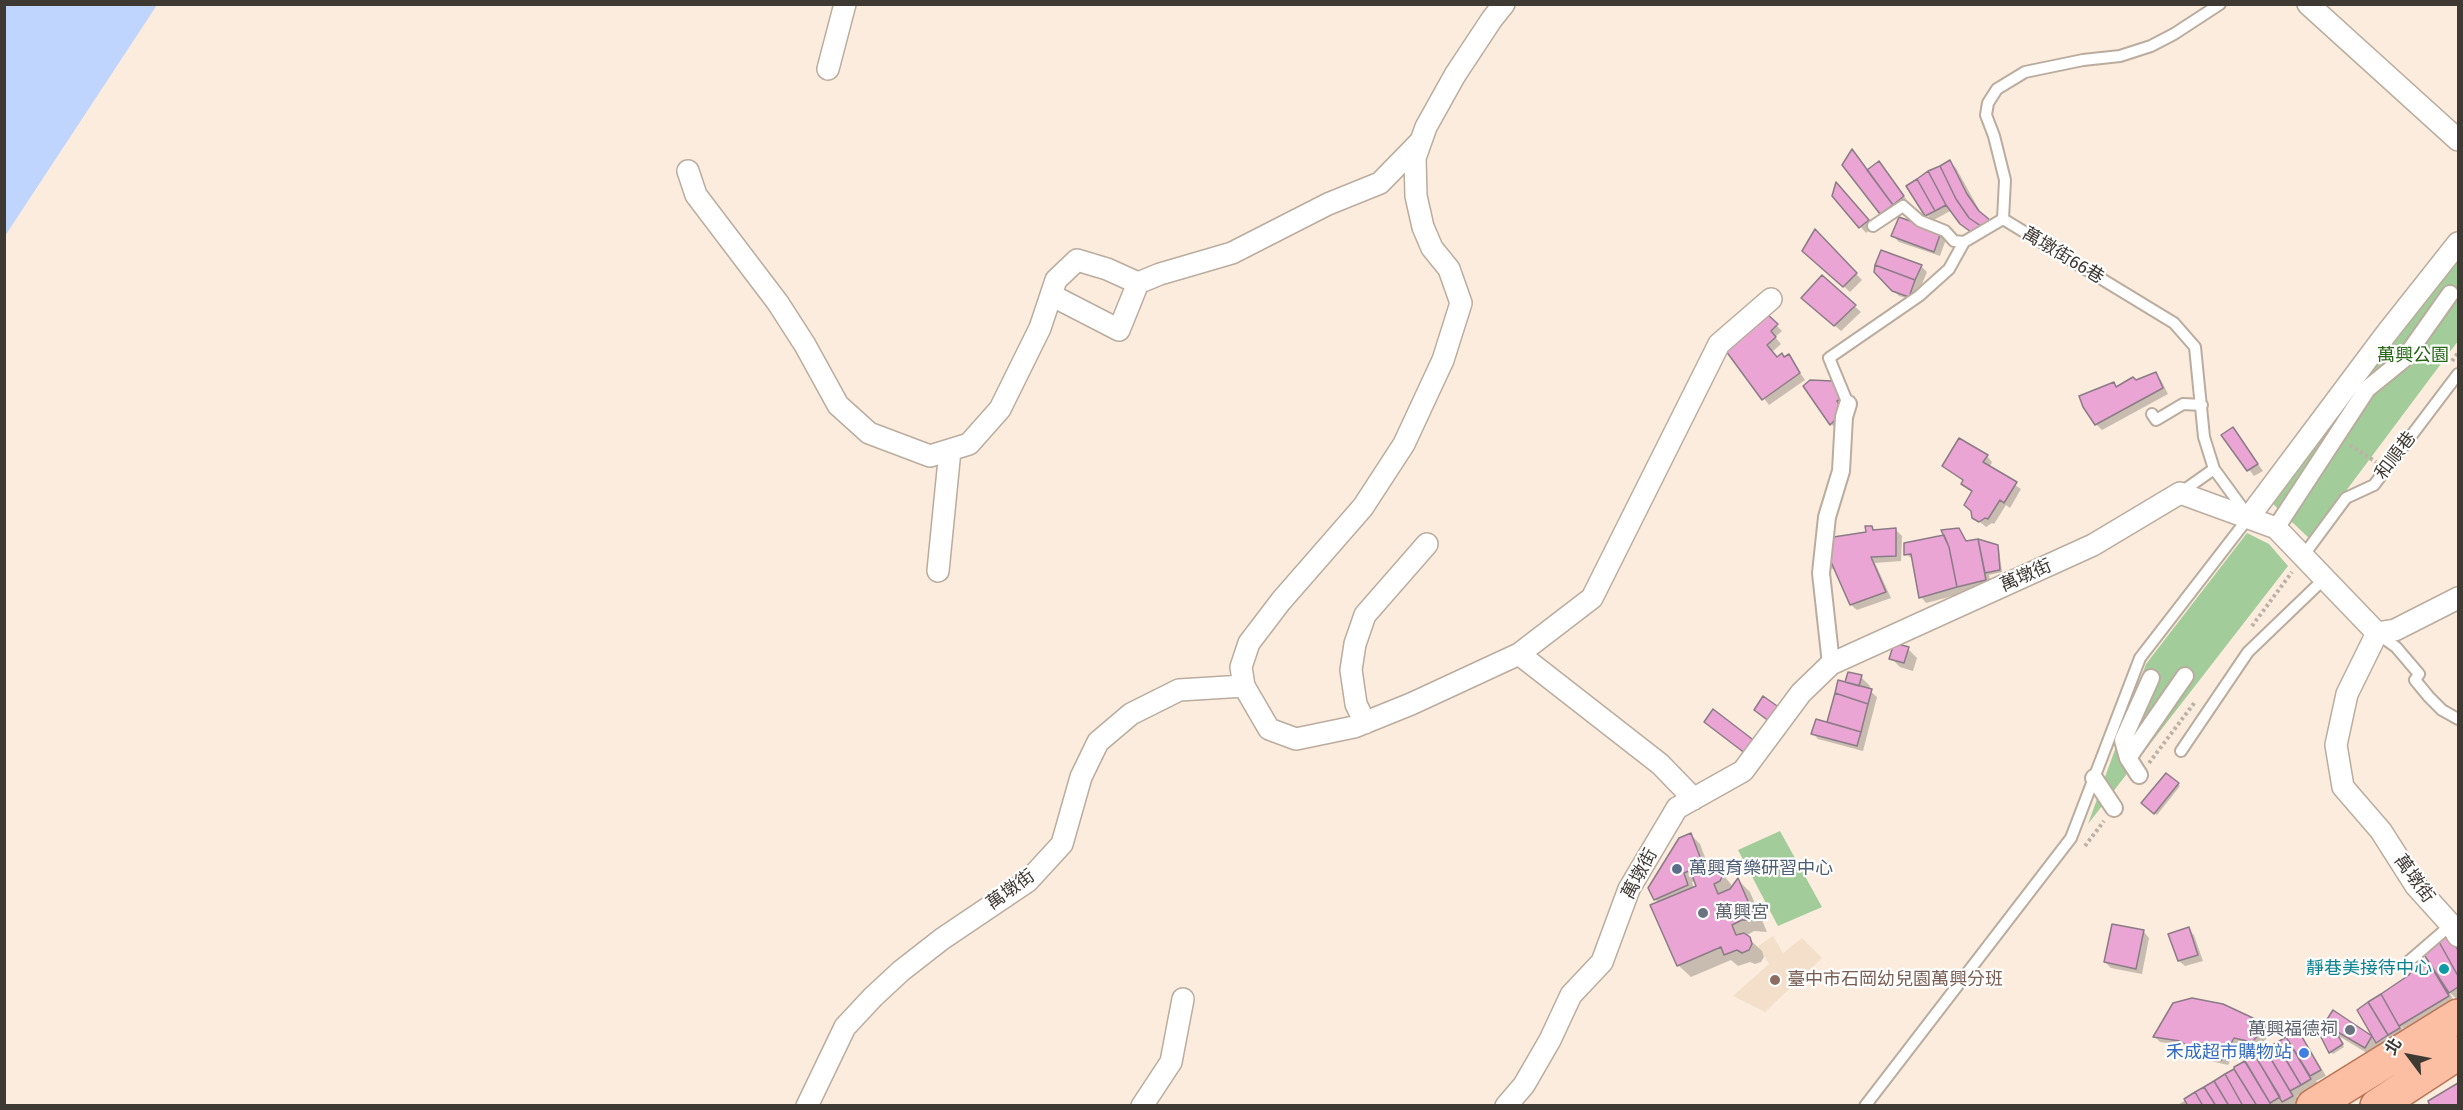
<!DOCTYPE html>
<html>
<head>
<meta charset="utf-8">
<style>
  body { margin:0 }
  #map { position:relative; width:2463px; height:1110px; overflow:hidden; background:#fbecdd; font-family:"Fira Sans","Noto Sans TC",sans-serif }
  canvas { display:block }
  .frame { position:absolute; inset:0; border:6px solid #3f3933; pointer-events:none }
  .north { position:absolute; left:2379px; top:1026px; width:60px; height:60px; -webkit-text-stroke:4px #fff; paint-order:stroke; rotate:302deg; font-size:16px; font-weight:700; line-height:24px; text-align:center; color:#3f3933 }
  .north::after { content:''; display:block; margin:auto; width:21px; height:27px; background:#3f3933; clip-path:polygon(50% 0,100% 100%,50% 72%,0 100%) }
</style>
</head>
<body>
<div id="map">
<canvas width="2463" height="1110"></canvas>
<div class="frame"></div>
<div class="north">北</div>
</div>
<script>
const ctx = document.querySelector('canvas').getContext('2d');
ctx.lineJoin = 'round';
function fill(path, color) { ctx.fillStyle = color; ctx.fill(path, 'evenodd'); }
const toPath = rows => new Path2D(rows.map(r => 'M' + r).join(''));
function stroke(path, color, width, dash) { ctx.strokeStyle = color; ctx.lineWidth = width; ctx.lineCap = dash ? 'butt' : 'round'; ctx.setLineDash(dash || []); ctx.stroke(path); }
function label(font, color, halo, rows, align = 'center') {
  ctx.font = font + ' "Fira Sans","Noto Sans TC",sans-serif'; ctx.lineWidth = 4.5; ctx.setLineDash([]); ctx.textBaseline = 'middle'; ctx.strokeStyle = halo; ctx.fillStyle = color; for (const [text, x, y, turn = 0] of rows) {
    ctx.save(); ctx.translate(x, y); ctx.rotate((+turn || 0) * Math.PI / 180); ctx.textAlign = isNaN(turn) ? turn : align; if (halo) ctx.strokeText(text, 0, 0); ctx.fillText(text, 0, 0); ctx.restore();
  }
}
const built = toPath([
  [1773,936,1783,953,1802,938,1822,958,1765,1012,1733,996,1769,964,1758,946]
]);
const green = toPath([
  [2458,254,2458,341,2310,539,2273,504,2392,337],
  [2247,533,2269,544,2288,566,2088,824,2146,664],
  [1780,831,1822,907,1778,926,1738,850]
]);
const water = toPath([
  [5,4,157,5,5,236,4,5]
]);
const shadow = toPath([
  [1950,162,1956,168,1982,215,1995,226,1978,237,1961,223,1952,210,1932,221,1908,187],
  [1879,163,1909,203,1887,219,1881,213],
  [1841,190,1874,226,1866,233,1834,196],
  [1816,231,1862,280,1850,292,1810,256],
  [1941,234,1946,239,1940,256,1899,242,1893,236],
  [1921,266,1927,272,1915,301,1899,296,1875,272],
  [1822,277,1861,312,1841,331,1809,303],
  [1766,315,1782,331,1775,337,1781,344,1772,352,1777,359,1788,356,1805,380,1769,405,1728,351],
  [2156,374,2161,380,2168,394,2102,430,2096,424,2113,384,2117,388],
  [1811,382,1848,404,1837,429,1831,424],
  [2233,429,2263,471,2254,476,2223,435],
  [1987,456,1992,462,1989,468,2021,489,2010,508,2006,505,1994,524,1992,523,1986,527,1974,517,1973,493,1963,484,1964,481,1944,466],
  [1872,527,1876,532,1896,530,1902,536,1901,561,1875,563,1891,598,1857,610,1851,605,1835,568,1832,569,1827,564,1867,533],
  [1958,529,1968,542,1978,541,1997,546,1999,549,2002,572,1989,575,1991,586,1926,603,1921,597,1914,560,1906,554],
  [1908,649,1917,658,1913,671,1900,667,1891,658],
  [1861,677,1870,686,1869,690,1877,697,1863,751,1818,739,1813,733,1829,724,1839,682,1851,685],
  [2166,775,2180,786,2157,815,2143,803],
  [1691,835,1700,844,1709,868,1719,869,1733,887,1738,880,1750,892,1767,932,1754,931,1746,936,1762,951,1764,957,1761,962,1755,964,1750,962,1738,966,1731,960,1691,977,1678,965,1659,903,1655,899],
  [1696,881,1698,887,1694,888,1692,882],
  [2188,929,2194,935,2203,961,2185,966,2179,961],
  [2144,932,2149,938,2142,974,2111,968,2105,962],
  [2454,941,2458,949,2458,1000,2449,992,2457,1006,2409,1034,2401,1026,2405,1034,2377,1059,2337,1035,2344,1047,2333,1054,2330,1052,2320,1031,2328,1026,2334,1012,2377,1040,2359,1010,2410,976,2419,960,2433,967],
  [2223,1005,2267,1026,2273,1032,2258,1047,2240,1043,2228,1065,2206,1060,2187,1046,2160,1042,2155,1037],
  [2297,1032,2303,1037,2326,1076,2316,1081,2322,1091,2307,1090,2297,1096,2302,1106,2176,1106,2236,1069,2236,1068,2245,1061]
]);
const building = toPath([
  [1852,149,1893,205,1880,214,1842,165,1852,149],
  [1950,160,1967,194,1979,211,1990,220,1981,226,1969,218,1956,199,1940,166,1950,160],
  [1879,161,1904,196,1893,205,1867,170,1879,161],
  [1940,166,1956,199,1969,218,1981,226,1971,232,1960,224,1946,205,1928,171,1940,166],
  [1928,171,1946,205,1935,211,1917,179,1928,171],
  [1917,179,1935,211,1925,216,1906,186,1917,179],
  [1836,182,1869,220,1859,228,1832,196,1836,182],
  [1899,217,1941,232,1934,252,1891,236,1899,217],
  [1815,229,1857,273,1843,287,1802,251,1815,229],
  [1881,250,1922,265,1915,280,1875,265,1881,250],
  [1875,265,1915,280,1909,297,1892,291,1874,272,1875,265],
  [1822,275,1856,305,1834,326,1801,298,1822,275],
  [1766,313,1778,324,1771,331,1776,337,1767,345,1777,357,1782,353,1784,357,1789,354,1800,373,1762,400,1726,351,1766,313],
  [2156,372,2163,388,2095,425,2083,407,2079,396,2114,382,2116,387,2133,377,2136,380,2156,372],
  [1810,380,1833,381,1844,397,1837,401,1843,412,1830,425,1803,386,1810,380],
  [2233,427,2258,464,2247,471,2221,435,2233,427],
  [1959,438,1988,455,1983,462,2017,482,2004,503,2000,500,1988,519,1985,518,1979,522,1972,518,1971,511,1964,505,1972,491,1961,484,1963,480,1942,466,1959,438],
  [1865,526,1872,526,1873,530,1896,528,1896,556,1871,557,1886,592,1850,605,1831,562,1825,564,1827,538,1866,532,1865,526],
  [1959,528,1966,541,1978,539,1986,580,1957,587,1949,547,1941,530,1959,528],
  [1944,535,1949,547,1957,587,1919,598,1911,554,1904,555,1904,543,1944,535],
  [1978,539,1998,545,2000,570,1985,573,1978,539],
  [1894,643,1909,647,1904,663,1889,659,1894,643],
  [1848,672,1862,675,1859,686,1845,682,1848,672],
  [1838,680,1872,689,1868,704,1835,693,1838,680],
  [1835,693,1868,704,1861,732,1827,722,1835,693],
  [1763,696,1780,708,1770,722,1754,710,1763,696],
  [1713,709,1756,742,1746,754,1704,722,1713,709],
  [1816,719,1861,732,1857,746,1811,734,1816,719],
  [2166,773,2179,783,2154,814,2141,803,2166,773],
  [1691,833,1703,865,1684,873,1688,885,1654,900,1648,888,1679,838,1691,833],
  [1713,865,1720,868,1723,875,1720,881,1714,884,1718,894,1730,889,1738,878,1756,920,1742,920,1732,925,1736,935,1744,933,1750,937,1752,944,1749,950,1742,953,1737,950,1724,955,1721,947,1677,966,1650,905,1696,886,1692,875,1713,865],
  [2112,924,2144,930,2136,969,2104,962,2112,924],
  [2189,927,2198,955,2178,961,2168,934,2189,927],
  [2448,933,2458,950,2458,976,2438,940,2448,933],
  [2438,940,2458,976,2458,987,2449,993,2423,953,2438,940],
  [2419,958,2429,963,2449,996,2399,1026,2381,994,2409,975,2419,958],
  [2381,994,2400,1028,2388,1035,2368,1002,2381,994],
  [2192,998,2223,1004,2268,1025,2252,1042,2234,1038,2222,1060,2199,1054,2180,1041,2153,1037,2173,1003,2192,998],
  [2368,1002,2388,1035,2376,1043,2357,1010,2368,1002],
  [2333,1010,2372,1036,2365,1048,2324,1024,2333,1010],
  [2333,1027,2343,1044,2329,1053,2320,1035,2333,1027],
  [2298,1030,2321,1070,2310,1076,2286,1037,2298,1030],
  [2286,1037,2311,1079,2301,1085,2276,1043,2286,1037],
  [2276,1043,2301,1085,2290,1091,2265,1049,2276,1043],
  [2265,1049,2293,1096,2282,1102,2255,1055,2265,1049],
  [2254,1054,2280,1097,2270,1103,2244,1060,2254,1054],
  [2245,1061,2270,1103,2271,1106,2257,1106,2234,1069,2234,1067,2245,1061],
  [2234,1069,2257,1106,2243,1106,2225,1074,2234,1069],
  [2225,1074,2243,1106,2229,1106,2214,1081,2225,1074],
  [2214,1081,2229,1106,2216,1106,2204,1087,2214,1081],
  [2458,1083,2458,1106,2430,1106,2428,1101,2458,1083],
  [2204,1087,2216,1106,2203,1106,2195,1092,2204,1087],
  [2195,1092,2203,1106,2188,1106,2184,1099,2195,1092]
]);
const path = toPath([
  [2452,361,2458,353],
  [2350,445,2376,462],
  [2252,626,2292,572],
  [2149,763,2195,702],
  [2085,846,2104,821]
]);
const service = toPath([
  [2003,219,2005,180,1994,136,1986,115,1988,103,1997,89,2025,72,2083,60,2120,56,2151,46,2174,34,2220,4],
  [1873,226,1903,206,1920,221,1945,231,1954,241,1964,242],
  [1848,404,1829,358,1919,296,1949,269,1964,242,2003,219,2174,323,2195,347,2204,437,2214,469,2249,517,2140,658,2071,838,1865,1106],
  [2152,414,2156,420,2183,404,2202,405],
  [2180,493,2214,469],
  [2303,556,2346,498,2374,485,2458,374],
  [2379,635,2396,647,2419,674,2415,680,2429,697,2442,710,2458,719],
  [2181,751,2248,652,2324,579],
  [2408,962,2453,923]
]);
const pedestrian = toPath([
  [2276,528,2367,389,2404,359,2450,294],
  [1831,664,1821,573,1827,517,1841,471,1844,417,1848,404],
  [2128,758,2123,740,2151,678],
  [2139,775,2128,758,2185,676],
  [2094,778,2114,808]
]);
const minor = toPath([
  [1504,4,1492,19,1455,75,1426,127,1415,158,1416,196,1423,227,1432,248,1449,269,1461,303,1443,360,1404,444,1363,507,1281,601,1249,643,1241,667,1244,686,1269,729,1296,739,1354,727,1411,704,1519,654,1660,764,1694,799],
  [2308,4,2458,140],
  [828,69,845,4],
  [688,171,696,195,778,303,805,345,838,405,869,433,930,456,969,444,1000,409,1040,328,1056,280,1077,260,1107,269,1138,283,1160,274,1232,253,1328,204,1380,183,1420,142],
  [1051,295,1119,330,1138,283],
  [2249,517,2386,334,2458,243],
  [938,571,950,450],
  [2377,633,2395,630,2458,598],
  [1519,654,1592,598,1719,344,1771,299],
  [1365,723,1356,704,1351,670,1355,644,1365,615,1427,544],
  [807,1106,845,1027,873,997,901,971,942,939,1028,881,1062,844,1081,777,1098,742,1131,714,1179,690,1244,686],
  [1142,1106,1171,1062,1183,999],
  [1506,1106,1524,1085,1550,1040,1571,995,1602,962,1629,889,1677,808,1743,771,1801,693,1831,664,2093,545,2180,493,2276,528,2377,633,2347,694,2336,745,2343,787,2381,831,2416,886,2453,927,2458,936]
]);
const primary = toPath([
  [2313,1106,2458,1016],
  [2377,1106,2458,1053]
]);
const markers = [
  [1677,869,6,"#5c6f8a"],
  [1703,913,6,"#6b7280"],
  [2444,969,6,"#0f9aa8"],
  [1775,980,6,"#8d6e63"],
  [2350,1030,6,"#6b7280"],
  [2304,1053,6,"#3f7fe0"]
];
const streetNames = [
  ["萬墩街66巷",2063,256,31],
  ["和順巷",2396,456,-53],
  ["萬墩街",2026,576,-24],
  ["萬墩街",1640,874,-62],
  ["萬墩街",2414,879,54],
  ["萬墩街",1011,890,-36]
];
const parkNames = [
  ["萬興公園",2413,356]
];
const serviceNames = [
  ["萬興育樂研習中心",1689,869]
];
const worshipNames = [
  ["萬興宮",1715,913],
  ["萬興福德祠",2338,1030,"right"]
];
const cultureNames = [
  ["靜巷美接待中心",2432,969]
];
const educationNames = [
  ["臺中市石岡幼兒園萬興分班",1787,980]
];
const shopNames = [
  ["禾成超市購物站",2292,1053]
];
fill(built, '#f3dfca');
fill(green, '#a2cc99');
fill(water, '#c0d5fd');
fill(shadow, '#0003');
fill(building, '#eaa5d5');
stroke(building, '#8b7b86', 1.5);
stroke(service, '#baac9e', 14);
stroke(pedestrian, '#baac9e', 20);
stroke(minor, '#baac9e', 24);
stroke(primary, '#b97455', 36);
stroke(path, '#bdb1a5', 4, [3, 3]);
stroke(service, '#fff', 10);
stroke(pedestrian, '#fff', 16);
stroke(minor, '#fff', 21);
stroke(primary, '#fdbfa4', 33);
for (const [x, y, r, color] of markers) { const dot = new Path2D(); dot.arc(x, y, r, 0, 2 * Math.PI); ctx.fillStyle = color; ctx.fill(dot); stroke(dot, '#fff', 2); }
label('18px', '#3f3933', '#fff', streetNames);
label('18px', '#276715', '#fff', parkNames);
label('18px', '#4e5e75', '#fff', serviceNames, 'left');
label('18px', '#5b616d', '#fff', worshipNames, 'left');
label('18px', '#0d838f', '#fff', cultureNames, 'right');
label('18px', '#785e54', '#fff', educationNames, 'left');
label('18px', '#366cbe', '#fff', shopNames, 'right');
</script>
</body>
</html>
